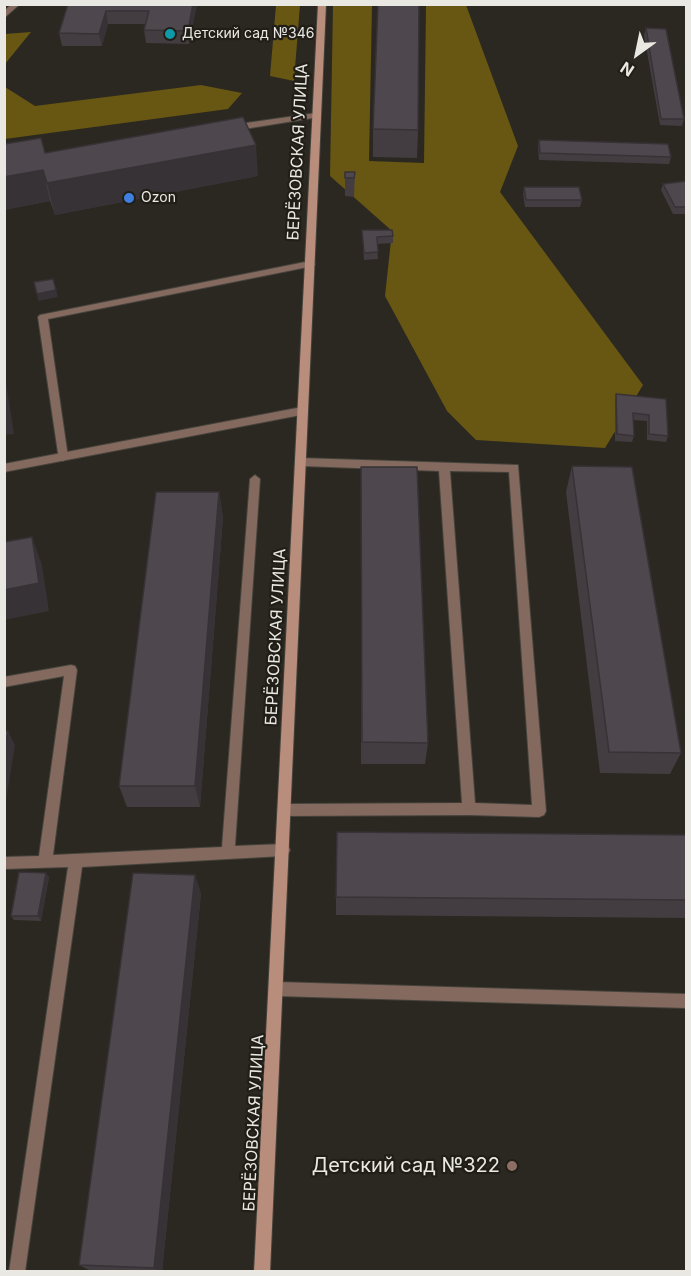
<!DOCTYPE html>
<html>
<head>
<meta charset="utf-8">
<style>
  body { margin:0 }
  #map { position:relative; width:691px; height:1276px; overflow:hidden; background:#2a2821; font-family:Inter,sans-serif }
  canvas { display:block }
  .frame { position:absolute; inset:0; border:6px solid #e9e8e3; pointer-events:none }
  .north { position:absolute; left:607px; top:24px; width:60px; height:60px; -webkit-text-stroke:4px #211e17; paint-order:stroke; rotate:213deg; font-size:16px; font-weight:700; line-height:24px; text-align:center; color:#e9e8e3 }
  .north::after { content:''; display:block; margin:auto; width:21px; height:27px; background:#e9e8e3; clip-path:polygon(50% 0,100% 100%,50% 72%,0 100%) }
</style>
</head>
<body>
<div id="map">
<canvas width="691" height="1276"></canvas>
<div class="frame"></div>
<div class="north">N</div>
</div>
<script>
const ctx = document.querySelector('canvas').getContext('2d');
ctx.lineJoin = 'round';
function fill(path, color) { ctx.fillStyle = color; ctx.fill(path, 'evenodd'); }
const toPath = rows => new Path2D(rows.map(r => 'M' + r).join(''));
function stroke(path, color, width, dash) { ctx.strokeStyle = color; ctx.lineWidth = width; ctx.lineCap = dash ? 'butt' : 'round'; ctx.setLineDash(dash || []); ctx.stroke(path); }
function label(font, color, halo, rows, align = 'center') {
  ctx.font = font + ' Inter,sans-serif'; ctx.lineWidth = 4.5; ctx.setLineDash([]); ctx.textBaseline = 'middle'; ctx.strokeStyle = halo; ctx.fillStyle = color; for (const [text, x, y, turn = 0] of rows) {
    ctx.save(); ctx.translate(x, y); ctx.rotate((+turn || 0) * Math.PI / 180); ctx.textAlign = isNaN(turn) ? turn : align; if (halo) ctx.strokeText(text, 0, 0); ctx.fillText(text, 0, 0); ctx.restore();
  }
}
const forest = toPath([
  [276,5,300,5,294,81,270,76],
  [333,5,372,5,369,161,424,163,426,5,466,5,518,146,500,192,643,385,605,448,476,440,447,411,385,296,392,231,330,176],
  [31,32,5,64,5,34],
  [201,85,242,93,228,109,5,139,5,87,35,106]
]);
const lane = toPath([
  [12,4,20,4,4,18,4,11,12,4],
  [316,113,320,115,319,117,232,131,228,128,232,125,316,113],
  [310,261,315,264,313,266,48,319,68,457,63,461,59,460,38,317,40,315,310,261],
  [301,458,518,465,546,811,544,815,539,817,469,815,285,816,280,814,278,810,280,806,285,804,462,803,439,471,301,466,296,462,301,458],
  [450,471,509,472,532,805,475,803,450,471],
  [255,475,260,479,235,846,283,844,288,846,290,850,288,854,283,856,82,867,25,1272,9,1272,68,867,4,869,4,857,39,856,64,676,4,687,4,677,71,665,75,666,77,670,53,855,222,847,250,479,255,475],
  [277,982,686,994,686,1008,277,996,272,994,270,989,272,984,277,982]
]);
const street = toPath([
  [302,407,306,408,307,411,306,414,4,472,4,464,302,407]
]);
const secondary = toPath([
  [318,4,326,4,270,1272,254,1272,318,4]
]);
const wall = toPath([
  [68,4,197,4,189,44,146,43,144,30,145,24,108,24,102,46,62,46,59,33],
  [646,28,684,119,682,126,660,125,644,35],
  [373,129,418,130,417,158,373,157],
  [539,140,671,157,669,164,539,160,538,147],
  [45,153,258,176,55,215,50,201,4,210],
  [345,172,355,172,354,197,345,196],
  [687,181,687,214,673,214,661,190,663,184],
  [524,187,582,200,580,207,525,207,523,194],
  [362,230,393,236,393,243,377,244,378,259,364,260],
  [616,394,666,399,668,436,666,442,647,440,647,421,633,420,634,436,632,442,615,441,615,401],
  [572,466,681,753,670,774,600,773,566,492],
  [361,467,428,743,425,764,361,764],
  [219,492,223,518,200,807,127,807,119,786],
  [687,835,687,918,336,915,336,897],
  [46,873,49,877,41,921,14,920,11,916],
  [195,875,201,894,162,1272,91,1271,79,1265]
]);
const shadedWall = toPath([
  [193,4,197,4,189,44,188,31],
  [106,11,108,24,102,46,99,34],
  [256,145,258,176,55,215,47,183],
  [43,170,50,201,4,210,4,177],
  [56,290,58,297,38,301,37,294],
  [4,370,14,434,4,435],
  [219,492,223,518,200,807,195,786],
  [32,537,42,565,49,611,4,620,4,590],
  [8,731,15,745,4,813,4,751],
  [46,873,49,877,41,921,38,916],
  [195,875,201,894,162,1272,159,1272,154,1268]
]);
const building = toPath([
  [68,4,193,4,188,31,144,30,149,11,106,11,99,34,59,33,68,4],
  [378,4,419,4,418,130,373,129,378,4],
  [646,28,666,29,684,119,661,119,646,28],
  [243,117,256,145,47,183,43,170,4,177,4,144,41,138,45,153,243,117],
  [539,140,668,144,671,157,540,153,539,140],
  [345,172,355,172,354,178,345,178,345,172],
  [687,181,687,207,675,207,663,184,687,181],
  [524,187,579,187,582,200,526,200,524,187],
  [362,230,392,230,393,236,377,237,378,252,364,253,362,230],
  [53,279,56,290,37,294,34,282,53,279],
  [616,394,666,399,668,436,649,434,649,415,633,413,634,436,617,434,616,394],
  [572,466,632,467,681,753,609,752,572,466],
  [361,467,417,467,428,743,362,742,361,467],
  [156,492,219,492,195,786,119,786,156,492],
  [32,537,39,583,4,590,4,542,32,537],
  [4,731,8,731,4,751,4,731],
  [337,832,687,835,687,900,336,897,337,832],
  [19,872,46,873,38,916,11,916,19,872],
  [133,873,195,875,154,1268,79,1265,133,873]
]);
const markers = [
  [170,34,6,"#0f9aa8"],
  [129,198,6,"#3f7fe0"],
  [512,1166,6,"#8d6e63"]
];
const farPoinames = [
  ["Детский сад №346",182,34],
  ["Ozon",141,198]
];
const streetNames = [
  ["БЕРЁЗОВСКАЯ УЛИЦА",298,152,-87],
  ["БЕРЁЗОВСКАЯ УЛИЦА",276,637,-87],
  ["БЕРЁЗОВСКАЯ УЛИЦА",254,1123,-87]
];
const nearPoinames = [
  ["Детский сад №322",500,1166]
];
fill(forest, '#685613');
stroke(lane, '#45433c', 2);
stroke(street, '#45433c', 2);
stroke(secondary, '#45433c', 2);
fill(lane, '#84695e');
fill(street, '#84695e');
fill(secondary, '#b88d7c');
fill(wall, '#433d42');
fill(shadedWall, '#373236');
fill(building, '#4e474d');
stroke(building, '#373236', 1.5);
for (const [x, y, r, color] of markers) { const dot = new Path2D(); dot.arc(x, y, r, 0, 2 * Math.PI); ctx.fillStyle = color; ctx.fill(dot); stroke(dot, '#211e17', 2); }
label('14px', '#e9e8e3', '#211e17', farPoinames, 'left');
label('16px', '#e9e8e3', '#211e17', streetNames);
label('20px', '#e9e8e3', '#211e17', nearPoinames, 'right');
</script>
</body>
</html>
